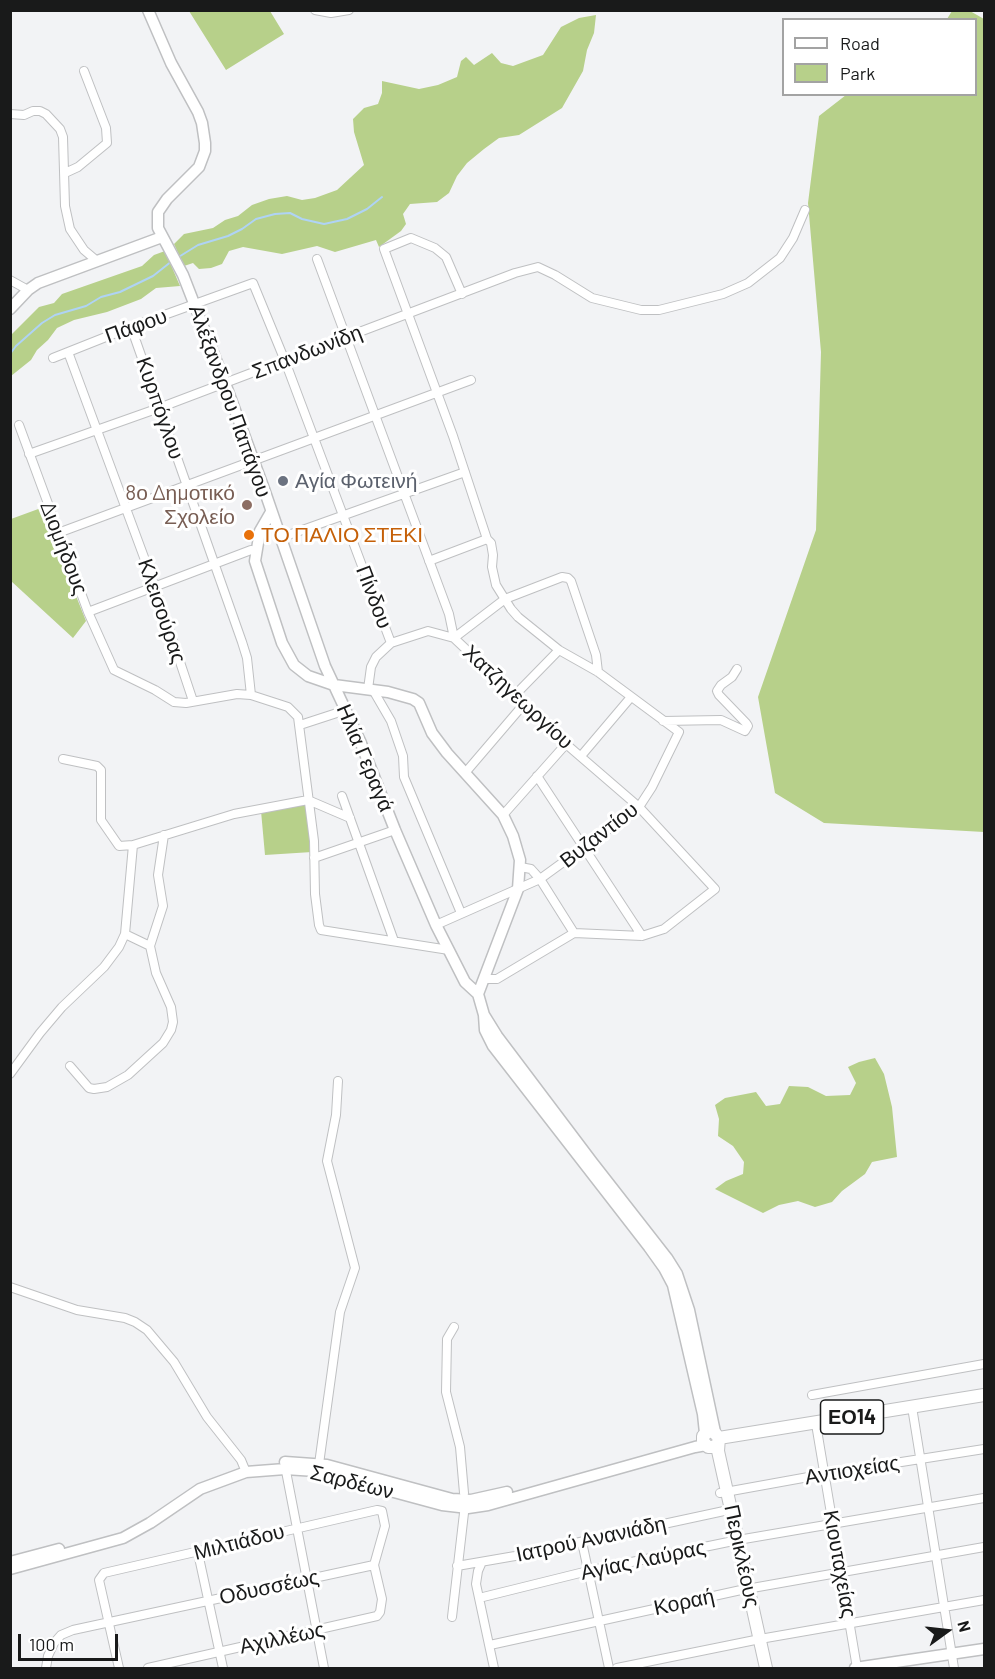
<!DOCTYPE html>
<html>
<head>
<meta charset="utf-8">
<style>
  body { margin:0 }
  #map { position:relative; width:995px; height:1679px; overflow:hidden; background:#f2f3f5; font-family:Barlow,sans-serif }
  canvas { display:block }
  .frame { position:absolute; inset:0; border:12px solid #191a1a; pointer-events:none }
  .legend { position:absolute; left:782px; top:18px; width:195px; height:78px; box-sizing:border-box; background:#fff; border:2px solid #a3a3a3; margin:0; padding:8px 10px; list-style:none; font-size:18px; color:#191a1a }
  .legend li { display:flex; align-items:center; gap:12px; height:30px }
  .legend b { width:30px; border:2px solid #a3a3a3 }
  .north { position:absolute; left:917px; top:1601px; width:60px; height:60px; -webkit-text-stroke:4px #fff; paint-order:stroke; rotate:75deg; font-size:16px; font-weight:700; line-height:24px; text-align:center; color:#191a1a }
  .north::after { content:''; display:block; margin:auto; width:21px; height:27px; background:#191a1a; clip-path:polygon(50% 0,100% 100%,50% 72%,0 100%) }
  .scale { position:absolute; left:18px; top:1634px; width:100px; height:27px; box-sizing:border-box; border:3px solid #191a1a; border-top:0; padding-left:8px; font-size:18px; line-height:21px; white-space:nowrap; color:#191a1a; -webkit-text-stroke:4px #fff; paint-order:stroke }
</style>
</head>
<body>
<div id="map">
<canvas width="995" height="1679"></canvas>
<div class="frame"></div>
<ul class="legend">
<li><b style="height:8px;background:#fff"></b>Road</li>
<li><b style="height:16px;background:#b7d08a"></b>Park</li>
</ul>
<div class="north">N</div>
<div class="scale">100 m</div>
</div>
<script>
const ctx = document.querySelector('canvas').getContext('2d');
ctx.lineJoin = 'round';
function fill(path, color) { ctx.fillStyle = color; ctx.fill(path, 'evenodd'); }
const toPath = rows => new Path2D(rows.map(r => 'M' + r).join(''));
function stroke(path, color, width, dash) { ctx.strokeStyle = color; ctx.lineWidth = width; ctx.lineCap = dash ? 'butt' : 'round'; ctx.setLineDash(dash || []); ctx.stroke(path); }
function label(font, color, halo, rows, align = 'center') {
  ctx.font = font + ' Barlow,sans-serif'; ctx.lineWidth = 6; ctx.setLineDash([]); ctx.textBaseline = 'middle'; ctx.strokeStyle = halo; ctx.fillStyle = color; for (const [text, x, y, turn = 0] of rows) {
    ctx.save(); ctx.translate(x, y); ctx.rotate((+turn || 0) * Math.PI / 180); ctx.textAlign = isNaN(turn) ? turn : align; if (halo) ctx.strokeText(text, 0, 0); ctx.fillText(text, 0, 0); ctx.restore();
  }
}
const green = toPath([
  [189,11,270,11,284,34,226,70],
  [952,11,970,11,984,19,984,832,824,823,775,793,758,697,816,530,821,352,808,203,819,116,846,95,976,94,976,20,947,19],
  [596,15,594,33,587,50,583,71,562,108,519,135,499,138,484,149,467,163,457,176,449,193,437,202,410,204,403,214,406,224,401,231,379,247,376,240,335,252,317,246,282,254,243,247,229,251,222,264,211,268,199,269,193,263,184,266,174,244,184,234,213,228,225,220,238,216,252,205,269,199,287,196,302,200,315,198,337,190,364,165,354,132,353,119,364,108,378,104,382,93,382,81,419,89,438,85,457,77,461,61,466,57,474,65,492,53,501,63,513,66,543,55,561,27,579,18],
  [165,251,180,286,156,288,141,299,107,312,74,320,57,328,48,340,37,350,31,360,11,376,11,335,39,307,54,303,62,294,142,266,154,255],
  [41,508,86,621,73,638,11,581,11,519],
  [305,803,312,852,265,855,261,811],
  [875,1058,884,1074,892,1107,897,1157,872,1162,865,1174,842,1191,832,1202,815,1207,798,1201,779,1205,763,1213,715,1189,726,1181,743,1174,744,1162,733,1146,718,1136,719,1119,715,1105,725,1098,756,1092,766,1106,780,1104,789,1086,808,1087,826,1096,850,1095,856,1083,848,1067,859,1062]
]);
const stream = toPath([
  [177,258,198,245,228,236,242,229,256,219,275,214,290,213,302,219,324,224,347,219,367,209,382,197],
  [10,354,16,346,42,323,55,315,86,306,101,297,120,292,153,276,172,261]
]);
const street = toPath([
  [315,10,331,13,349,10],
  [10,114,24,115,33,111,40,111,46,114,60,129,63,137,65,206,70,229,84,250,97,261],
  [65,173,78,167,107,143,106,128,84,71],
  [317,259,449,614,454,638,566,744,639,807,715,889,664,929,642,936,574,933,497,979,484,979],
  [10,280,28,290],
  [131,327,242,642,247,658,251,695],
  [68,352,155,587,193,701],
  [53,358,131,327,253,283,285,361,391,643],
  [19,425,88,612,114,670,155,690,174,702,186,703,237,694,251,695,288,707,298,717,314,841,315,894,319,925,321,930,449,950],
  [29,454,159,408,515,273,538,267,555,275,592,298,641,310,659,310,723,294,748,283,780,258,793,238,805,210],
  [58,533,471,380],
  [280,538,465,472],
  [429,561,487,539],
  [88,612,251,550,256,551],
  [368,689,371,667,376,657,391,643,428,631,454,638,505,599,562,577,568,578,571,581,596,655,598,672],
  [373,690,391,721,403,756,404,777,461,913],
  [515,695,559,650],
  [663,721,721,720,745,731,748,726,746,723,719,695,717,691,721,685,732,677,737,669],
  [300,725,346,710],
  [581,756,631,697],
  [63,759,97,766,101,770,101,820,119,846,133,845,234,814,308,800],
  [465,773,524,704],
  [537,776,642,936],
  [342,796,394,941],
  [308,800,350,818],
  [503,815,566,744],
  [314,858,395,830],
  [520,867,531,869,540,879,574,933],
  [436,925,540,879,639,807,652,787,679,732,598,672,559,650,518,617,511,609,496,585,492,567,493,555,491,543,487,539,453,436,384,249,411,238,435,248,446,257,462,294],
  [125,934,150,946],
  [70,1066,89,1088,94,1089,107,1087,128,1075,163,1043,171,1030,173,1022,171,1007,156,973,150,946,163,906,158,875,164,835],
  [10,1074,40,1033,62,1007,104,967,119,947,125,934,133,845],
  [10,1287,77,1310,125,1318,135,1322,147,1330,174,1362,207,1417,241,1460,246,1472],
  [454,1327,447,1339,446,1392,460,1447,464,1493],
  [812,1395,984,1364],
  [912,1407,954,1668],
  [816,1424,857,1668],
  [319,1464,340,1312,355,1268,327,1161,336,1115,338,1081],
  [285,1466,324,1668],
  [720,1493,825,1474,984,1449],
  [582,1542,609,1668],
  [198,1553,223,1668],
  [482,1562,478,1571,476,1584,494,1668],
  [457,1566,515,1556,724,1511],
  [479,1598,588,1571,738,1540,984,1498],
  [452,1617,464,1513],
  [490,1645,741,1590,984,1547],
  [46,1668,48,1656,54,1643,61,1635,73,1630,374,1565],
  [119,1668,99,1580,104,1573,377,1510,382,1511,385,1526,374,1565],
  [148,1668,377,1616,380,1612,382,1599,374,1565],
  [617,1668,760,1639,984,1600]
]);
const secondary = toPath([
  [148,10,171,63,198,112,202,123,205,143,205,151,199,167,167,199,158,212,158,228,183,275,225,383,264,489,325,666,360,741,395,830,436,925,465,982,478,994],
  [10,309,28,290,38,283,162,237],
  [271,512,260,531,255,561,282,643,294,665,308,676,334,685,388,692,413,699,419,703,432,733,447,753,503,815,513,836,520,860,518,889,478,994],
  [478,994,484,1015,485,1030,493,1046,649,1247,664,1268,673,1285,703,1414,705,1433],
  [484,1015,497,1036,592,1162,667,1258,677,1274,689,1310,715,1432],
  [285,1462,327,1465,452,1499,471,1500,507,1492],
  [10,1562,59,1549],
  [10,1569,123,1538,150,1523,200,1489,246,1472,285,1469,316,1471,442,1505,468,1508,488,1505,695,1447,706,1445],
  [855,1668,984,1649]
]);
const primary = toPath([
  [719,1438,984,1395],
  [718,1444,713,1447,708,1447,703,1441,703,1436,708,1432,713,1431,719,1438,718,1451,766,1668]
]);
const markers = [
  [283,481,6,"#6b7280"],
  [247,505,6,"#8d6e63"],
  [249,535,6,"#e8710a"]
];
const shields = [
  [852,1417,63]
];
const shieldNames = [
  ["ΕΟ14",852,1417]
];
const streetNames = [
  ["Πάφου",136,326,-20],
  ["Σπανδωνίδη",307,352,-21],
  ["Αλέξανδρου Παπάγου",230,401,70],
  ["Κυρπόγλου",160,408,71],
  ["Διομήδους",64,548,69],
  ["Πίνδου",374,597,69],
  ["Κλεισούρας",162,611,71],
  ["Χατζηγεωργίου",518,697,43],
  ["Ηλία Γεραγά",365,758,67],
  ["Βυζαντίου",599,835,-38],
  ["Αντιοχείας",852,1470,-9],
  ["Σαρδέων",352,1482,14],
  ["Ιατρού Ανανιάδη",591,1539,-12],
  ["Μιλτιάδου",239,1542,-14],
  ["Περικλέους",742,1556,78],
  ["Αγίας Λαύρας",643,1560,-12],
  ["Κιουταχείας",840,1564,80],
  ["Οδυσσέως",269,1587,-12],
  ["Κοραή",684,1602,-12],
  ["Αχιλλέως",282,1638,-12]
];
const worshipNames = [
  ["Αγία Φωτεινή",295,481]
];
const educationNames = [
  ["8ο Δημοτικό",235,493],
  ["Σχολείο",235,517]
];
const foodNames = [
  ["ΤΟ ΠΑΛΙΟ ΣΤΕΚΙ",261,535]
];
fill(green, '#b7d08a');
stroke(stream, '#afd3f5', 2);
stroke(street, '#bfc0c2', 10);
stroke(secondary, '#bfc0c2', 13);
stroke(primary, '#bfc0c2', 14);
stroke(street, '#fff', 8);
stroke(secondary, '#fff', 10);
stroke(primary, '#fff', 12);
for (const [x, y, r, color] of markers) { const dot = new Path2D(); dot.arc(x, y, r, 0, 2 * Math.PI); ctx.fillStyle = color; ctx.fill(dot); stroke(dot, '#fff', 2); }
for (const [x, y, w] of shields) { const box = new Path2D(); box.roundRect(x - w / 2, y - 17, w, 34, 4.5); ctx.fillStyle = '#fff'; ctx.fill(box); stroke(box, '#191a1a', 1.5); }
label('bold 20px', '#191a1a', null, shieldNames);
label('21px', '#191a1a', '#fff', streetNames);
label('21px', '#5b616d', '#fff', worshipNames, 'left');
label('21px', '#785e54', '#fff', educationNames, 'right');
label('21px', '#c56008', '#fff', foodNames, 'left');
</script>
</body>
</html>
